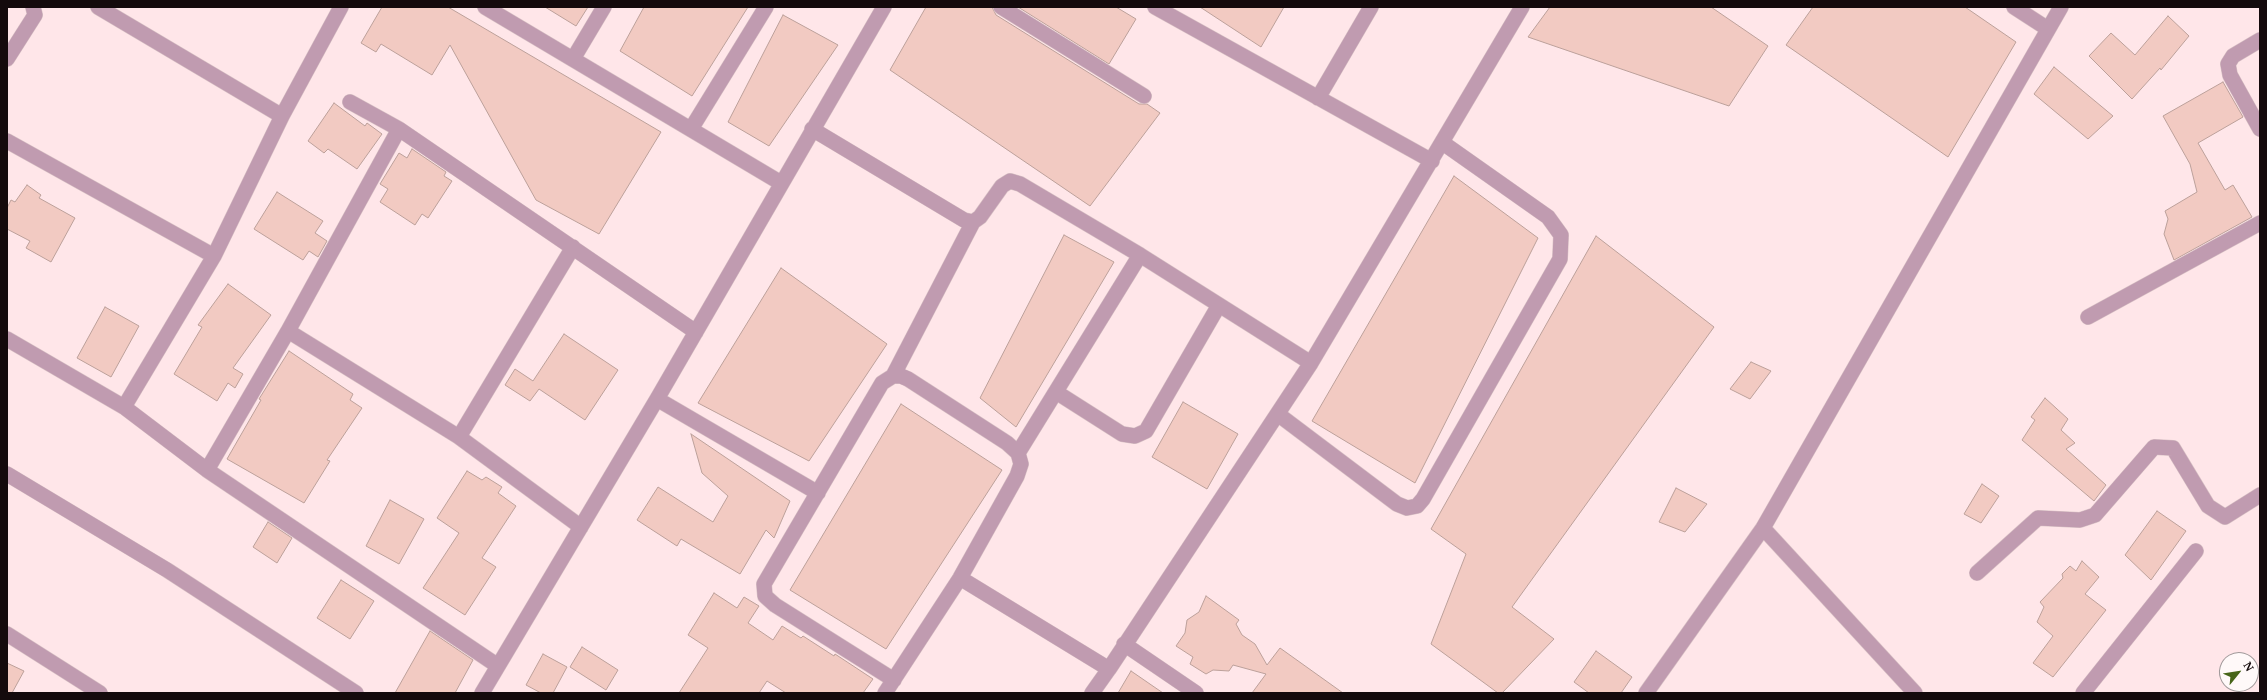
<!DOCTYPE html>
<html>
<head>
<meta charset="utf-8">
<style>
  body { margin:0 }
  #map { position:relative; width:2267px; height:700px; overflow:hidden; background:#ffe6e9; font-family:"Noto Serif",serif }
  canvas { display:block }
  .frame { position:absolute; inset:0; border:8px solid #140a0c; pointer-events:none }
  .north { position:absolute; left:2219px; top:652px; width:40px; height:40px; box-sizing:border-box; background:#fff9f9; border:1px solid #a1999a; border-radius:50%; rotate:60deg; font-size:11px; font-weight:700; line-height:16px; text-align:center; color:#140a0c }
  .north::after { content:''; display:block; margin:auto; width:14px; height:18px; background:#476519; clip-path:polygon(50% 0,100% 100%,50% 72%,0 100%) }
</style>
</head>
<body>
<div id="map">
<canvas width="2267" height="700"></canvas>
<div class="frame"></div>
<div class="north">N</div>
</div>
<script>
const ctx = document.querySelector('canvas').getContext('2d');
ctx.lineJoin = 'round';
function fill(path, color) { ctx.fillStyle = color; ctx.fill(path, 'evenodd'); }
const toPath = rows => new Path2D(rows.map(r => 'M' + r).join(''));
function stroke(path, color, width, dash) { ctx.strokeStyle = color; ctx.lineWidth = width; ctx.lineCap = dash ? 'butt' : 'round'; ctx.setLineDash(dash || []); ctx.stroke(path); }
const building = toPath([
  [382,7,448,7,661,132,599,234,536,200,450,45,432,75,381,44,376,52,361,43,382,7],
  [545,7,588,7,576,26,545,7],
  [644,7,748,7,692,96,620,51,644,7],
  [926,7,992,7,996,15,1139,104,1147,104,1160,113,1090,206,890,70,926,7],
  [1018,7,1116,7,1136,19,1109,64,1018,7],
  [1200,7,1284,7,1261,47,1200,7],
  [1550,7,1711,7,1768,46,1729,106,1528,37,1550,7],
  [1813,7,1965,7,2016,42,1948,157,1786,45,1813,7],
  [783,15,838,45,769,146,728,122,783,15],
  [2168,16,2189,36,2161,70,2160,68,2132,99,2089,56,2111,33,2135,55,2168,16],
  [2054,67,2113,116,2088,139,2034,94,2054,67],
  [2223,82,2243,117,2198,143,2225,190,2233,185,2252,217,2174,260,2164,234,2168,219,2165,211,2197,192,2190,164,2163,116,2223,82],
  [334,103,365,126,367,123,382,134,357,169,328,149,324,153,308,141,334,103],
  [412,149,446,172,444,176,452,181,428,218,422,214,415,225,380,202,388,189,380,184,399,153,407,158,412,149],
  [1454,176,1538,238,1415,483,1312,421,1454,176],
  [27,185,41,195,39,198,75,218,51,262,26,248,30,241,7,229,7,208,11,200,15,202,27,185],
  [277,192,323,221,315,233,327,241,318,257,309,251,303,260,254,229,277,192],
  [1064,235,1114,262,1016,427,980,398,1064,235],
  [1596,236,1714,327,1512,607,1554,639,1502,693,1498,693,1431,644,1466,554,1431,529,1596,236],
  [781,268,887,344,809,461,698,403,781,268],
  [228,284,271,315,233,368,243,374,235,388,228,383,217,401,174,374,202,327,198,325,228,284],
  [105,307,139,326,111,377,77,358,105,307],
  [564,334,618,370,585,420,539,389,530,401,505,385,515,369,533,381,564,334],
  [289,351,353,394,350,400,362,408,327,460,330,461,304,503,227,459,261,400,259,399,289,351],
  [1751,362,1771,371,1750,399,1730,389,1751,362],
  [2045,398,2068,419,2061,430,2075,443,2066,449,2106,485,2094,501,2022,440,2035,420,2031,417,2045,398],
  [1183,402,1238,434,1207,489,1152,457,1183,402],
  [901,404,1002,470,886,649,790,590,901,404],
  [691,434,790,501,774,538,766,530,740,574,681,539,677,546,637,520,658,487,713,522,728,496,702,473,691,434],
  [467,471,482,480,486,477,502,487,498,493,516,506,482,558,496,567,465,615,423,588,459,533,437,518,467,471],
  [1982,484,1999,496,1981,523,1964,514,1982,484],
  [1676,488,1707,504,1685,532,1659,522,1676,488],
  [390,500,424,519,399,564,366,546,390,500],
  [2157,511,2186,531,2151,580,2125,555,2157,511],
  [268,522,292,538,277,563,253,547,268,522],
  [2082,561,2099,577,2085,594,2106,610,2053,677,2033,663,2053,636,2037,622,2044,607,2040,602,2063,578,2062,574,2070,566,2076,571,2082,561],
  [341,580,374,601,350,639,317,618,341,580],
  [714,593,737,608,744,597,759,606,748,623,773,640,782,626,801,638,803,636,834,656,835,654,873,679,863,693,786,693,767,681,759,693,679,693,708,648,688,635,714,593],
  [1206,596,1239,620,1236,624,1242,635,1255,644,1267,665,1280,648,1343,693,1252,693,1266,674,1233,665,1229,671,1213,670,1206,674,1190,664,1193,657,1176,646,1185,633,1187,620,1199,612,1206,596],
  [430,631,473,660,455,693,395,693,430,631],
  [582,647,618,670,606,690,570,667,582,647],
  [1596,651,1632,677,1621,693,1589,693,1574,682,1596,651],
  [543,654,567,667,553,693,541,693,526,685,543,654],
  [7,663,24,671,12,693,7,693,7,663],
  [1131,671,1163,693,1118,693,1131,671]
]);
const minor = toPath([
  [98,7,282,116],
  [485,7,781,183],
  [1001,7,1144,96],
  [1155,7,1432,161],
  [2014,7,2048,29],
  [2260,40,2233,56,2228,64,2230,75,2260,129],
  [7,59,35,15,33,7],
  [573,59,604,7],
  [1318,98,1371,7],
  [350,102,399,129,696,332],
  [691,129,766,7],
  [812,129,964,220,973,222,980,217,1002,186,1010,181,1020,184,1140,255,1311,363],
  [7,141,214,256],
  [2088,317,2260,223],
  [288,331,459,437,581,527],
  [7,339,124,407,207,470,498,666],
  [1056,392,1122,434,1135,436,1146,431,1219,305],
  [657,399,818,493],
  [124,407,214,256,282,116,341,7],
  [1279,415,1397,504,1407,508,1417,506,1423,499,1560,259,1561,235,1548,217,1443,143],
  [459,437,573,247],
  [1018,453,1140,255],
  [207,470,288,331,399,129],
  [7,474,167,570,356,693],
  [1763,528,1915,693],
  [1977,573,2038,518,2080,520,2095,515,2154,447,2173,448,2208,506,2225,517,2260,495],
  [960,578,1109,669,1092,693],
  [7,634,100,693],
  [1124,644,1196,693],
  [1109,669,1311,363,1522,7],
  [894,680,775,605,765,596,764,584,882,383,893,376,973,222],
  [482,693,657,399,884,7],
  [885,693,960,578,1017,476,1021,464,1018,453,1007,443,908,379,901,376,893,376],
  [1646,693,1763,528,2061,7],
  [2083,693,2196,551]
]);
fill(building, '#f2cac2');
stroke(building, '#bca09a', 1);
stroke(minor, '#d9c3c6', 16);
stroke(minor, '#c09bb0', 15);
</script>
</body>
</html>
